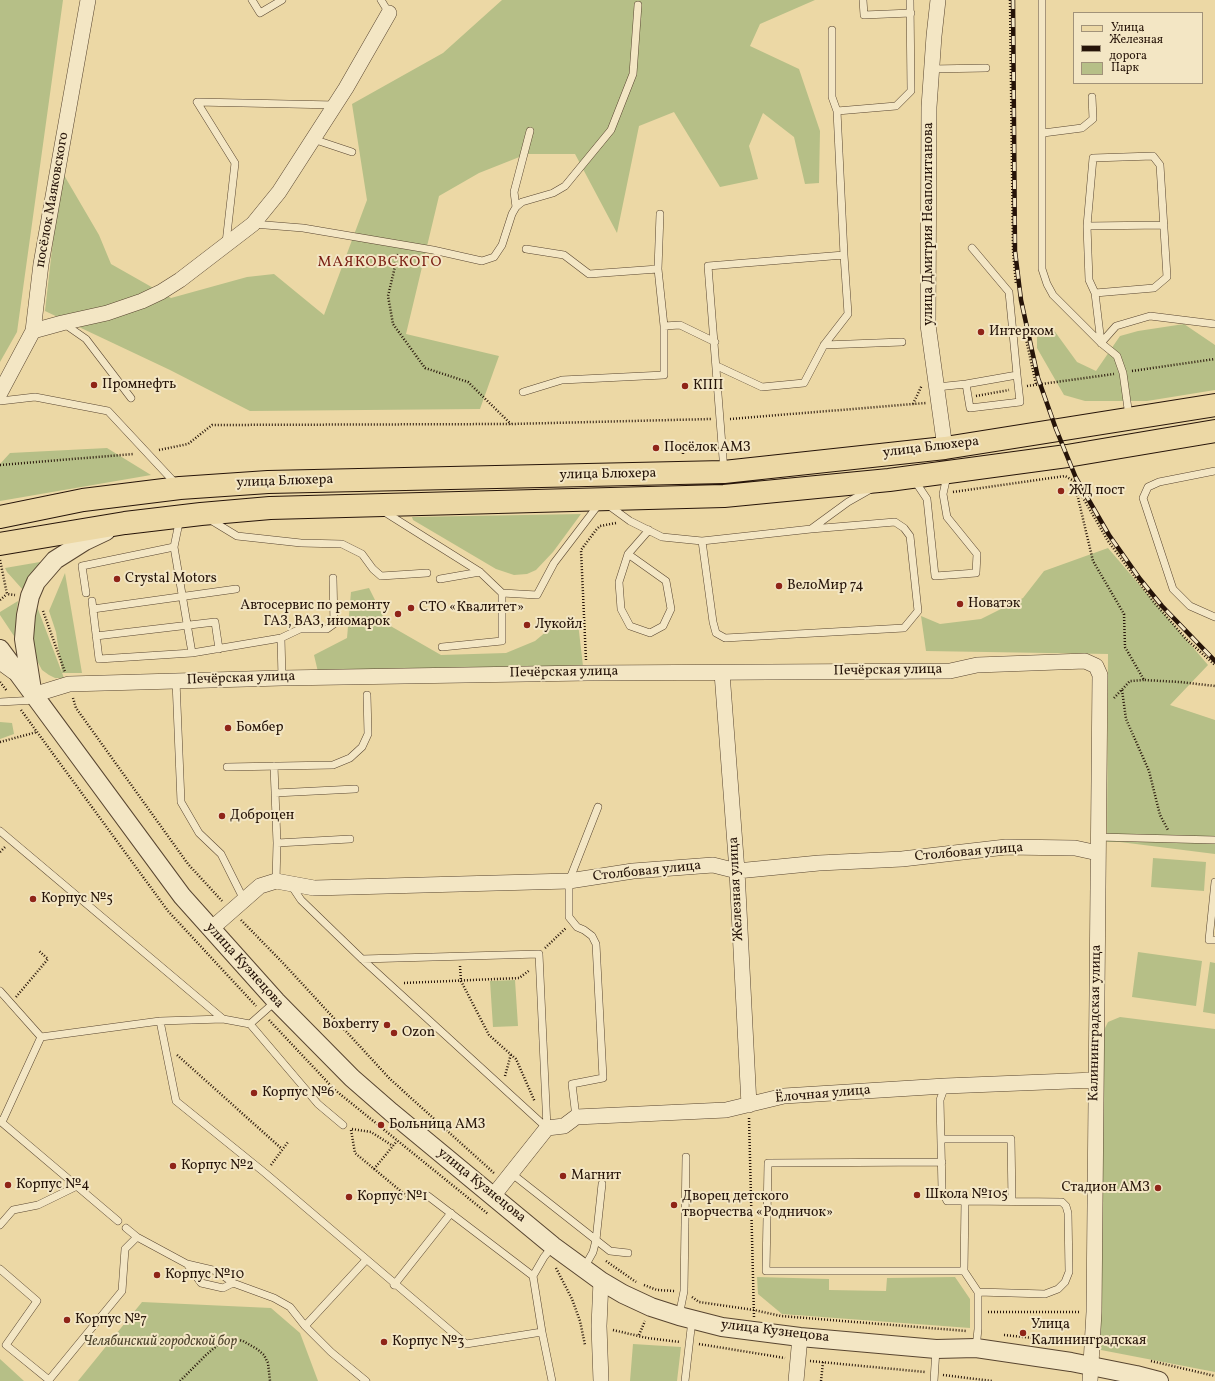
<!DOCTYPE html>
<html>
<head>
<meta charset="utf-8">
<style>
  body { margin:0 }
  #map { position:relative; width:1215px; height:1381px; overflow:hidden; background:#ecd8a5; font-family:Vollkorn,serif }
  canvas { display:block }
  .legend { position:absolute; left:1073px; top:12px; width:130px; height:72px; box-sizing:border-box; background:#f3e6c4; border:1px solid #a19279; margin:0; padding:5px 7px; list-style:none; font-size:12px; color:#261409 }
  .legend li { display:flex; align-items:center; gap:8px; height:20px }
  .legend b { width:20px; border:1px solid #a19279 }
</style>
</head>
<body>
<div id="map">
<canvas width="1215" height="1381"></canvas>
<ul class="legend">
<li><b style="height:5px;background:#ecd8a5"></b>Улица</li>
<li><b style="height:5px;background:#261409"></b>Железная дорога</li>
<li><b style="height:11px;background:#b6bf87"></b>Парк</li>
</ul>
</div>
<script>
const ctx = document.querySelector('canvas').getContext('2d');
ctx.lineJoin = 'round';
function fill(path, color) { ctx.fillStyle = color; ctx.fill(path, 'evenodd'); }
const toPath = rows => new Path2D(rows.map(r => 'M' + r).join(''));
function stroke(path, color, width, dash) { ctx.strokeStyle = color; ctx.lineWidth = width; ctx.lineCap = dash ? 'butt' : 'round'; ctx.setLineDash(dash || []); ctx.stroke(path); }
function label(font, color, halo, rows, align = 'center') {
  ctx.font = font + ' Vollkorn,serif'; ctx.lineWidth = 4; ctx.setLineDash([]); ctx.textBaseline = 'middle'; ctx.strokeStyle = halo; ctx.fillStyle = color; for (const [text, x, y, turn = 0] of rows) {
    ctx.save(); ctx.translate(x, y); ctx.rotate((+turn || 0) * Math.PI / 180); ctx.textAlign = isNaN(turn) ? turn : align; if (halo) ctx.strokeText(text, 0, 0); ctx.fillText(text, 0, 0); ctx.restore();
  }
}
const green = toPath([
  [0,0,63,0,17,332,0,362],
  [502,0,815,0,760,24,750,46,799,69,820,131,819,183,805,184,794,137,763,113,749,146,758,179,720,187,674,112,639,126,617,233,575,154,527,154,479,173,439,196,406,334,499,356,480,409,250,411,170,370,45,311,61,170,99,235,111,264,171,298,247,277,274,274,324,315,367,200,352,104,443,53],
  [1184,324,1215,345,1215,390,1147,401,1085,401,1064,395,1037,348,1037,328,1053,329,1077,362,1096,371,1120,336,1138,331],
  [107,448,151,475,0,501,0,464,10,453],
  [581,514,553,552,536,570,527,574,514,575,496,569,413,520,412,517],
  [1108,548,1208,665,1170,705,1215,720,1215,854,1120,842,1107,842,1108,654,926,651,921,616,940,624,981,619,1023,598,1044,571],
  [40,562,41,564,32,573,23,590,7,572,5,568],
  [65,573,82,673,62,673,56,632,49,611],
  [369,588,387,624,441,655,506,653,535,641,553,626,578,623,583,666,318,672,314,655,347,638,351,592],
  [18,601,16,616,17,638,16,639,0,615,0,612],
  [36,604,64,678,55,678,49,675,42,670,34,655,31,647,35,608],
  [0,722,12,723,14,734,0,739],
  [1153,858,1206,862,1204,891,1151,887],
  [1138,952,1202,961,1196,1006,1132,997],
  [1210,962,1215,963,1215,1014,1203,1012],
  [515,980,518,1026,493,1027,490,981],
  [1120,1017,1215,1029,1215,1372,1101,1350,1097,1346,1104,1030,1108,1022],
  [757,1277,829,1279,829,1290,886,1291,887,1278,955,1277,970,1299,970,1328,782,1314,758,1294],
  [142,1302,271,1308,300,1333,318,1381,78,1381],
  [633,1344,681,1347,677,1381,630,1381],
  [0,1359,24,1381,0,1381]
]);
const path = toPath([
  [1010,0,1013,251,1016,284],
  [398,254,388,296,393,324,425,368,468,382,511,424],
  [1024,330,1036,384],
  [1132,371,1215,359],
  [1027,386,1114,374],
  [976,396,1009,390],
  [913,404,922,385],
  [730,419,926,403],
  [159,450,188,444,212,425,511,424,711,419],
  [683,450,683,456],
  [0,465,134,454],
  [1075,484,1108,541,1153,601,1186,639,1215,665],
  [953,492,1065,476,1074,481,1093,561,1124,614,1125,647,1144,680,1180,682,1215,686],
  [0,560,7,594,15,595],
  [0,600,7,594],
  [43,611,65,672],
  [586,660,581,550,596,530,600,526,616,523],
  [0,682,7,691],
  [1122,690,1126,719,1149,771,1160,815,1168,830],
  [73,698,76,708,188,864,222,901],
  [1114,698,1130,681,1144,680],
  [21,710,168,911,256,1006],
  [0,742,37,732],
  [0,852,5,847],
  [241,920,283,963,390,1079,495,1174],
  [545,948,566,928],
  [460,966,461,981,489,1035,516,1059,535,1102],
  [404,983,519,978,530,970],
  [16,997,48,959,39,951],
  [269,1020,335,1090,488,1214],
  [177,1055,282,1149],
  [505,1076,511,1054],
  [749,1118,754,1317],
  [352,1129,371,1132,393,1146],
  [351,1130,355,1153,409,1198,418,1197],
  [271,1165,288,1142],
  [374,1169,397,1141],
  [606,1261,636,1282],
  [556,1268,572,1299,580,1321,585,1345],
  [644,1285,657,1290,675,1291],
  [692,1297,699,1302,754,1310,781,1316,967,1331],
  [988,1312,1081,1312],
  [613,1330,647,1338,680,1342],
  [639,1335,645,1321],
  [1004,1335,1074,1342,1078,1344],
  [699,1344,785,1358],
  [810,1361,925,1372],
  [1151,1361,1215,1376],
  [943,1375,992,1381],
  [180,1381,206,1355,227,1337,243,1341,257,1349,264,1355,268,1363,270,1381],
  [821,1381,823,1362]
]);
const service = toPath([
  [252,0,260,13,282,0],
  [381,0,389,13],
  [863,0,864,15,911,13],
  [1042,0,1042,269,1047,284,1053,295,1101,343,1117,356,1123,373,1129,416],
  [832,30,832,97,837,111],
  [931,69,986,68],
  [1043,133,1082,128,1093,119,1092,97],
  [313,139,352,152],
  [516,207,514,192,530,131],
  [253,224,303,228,433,250,482,261,494,257,502,245,512,214,516,207,522,202,553,193,565,186,611,130,633,74,638,5],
  [1087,226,1164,225],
  [226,243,235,163,197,102,335,105],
  [526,249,564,255,589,274,658,269,664,326,680,325,715,342],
  [658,269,660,214],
  [1095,293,1154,288,1167,277,1160,165,1153,156,1093,158,1087,226,1089,280,1095,293,1101,343],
  [63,323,86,339,131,398],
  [1101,343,1116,326,1150,316,1215,324],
  [824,345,902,342],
  [717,366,762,387,804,383,824,345,848,314,844,255],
  [966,384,970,408,1020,402,1017,375],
  [937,387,966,384,1017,375,1009,292,972,248],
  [523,392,562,380,664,375,664,326],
  [0,401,35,397,108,411,177,485],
  [724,471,708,266,844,255,837,111,896,106,911,91,910,0],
  [1215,471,1159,482,1148,487,1143,498,1173,589,1190,606,1215,617],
  [915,481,927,499,935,576,976,573,977,554,947,517,943,494,947,476],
  [608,505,630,521,662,537,702,541,811,529,848,502,871,489],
  [383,511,480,572,502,593,537,595,554,563,599,504],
  [209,519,237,536,301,543,342,544,362,554,373,569,381,576,427,573],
  [702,541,713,622,716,633,725,638,904,628,918,611,910,536,904,528,895,522,811,529],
  [174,547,192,653],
  [628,554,666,581,671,609,663,626,650,633,630,626,621,609,619,582,628,554,649,530],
  [440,579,480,572],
  [86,593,82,566,174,547,180,518],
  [92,601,99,659,192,653,281,638,300,629,327,629,334,624,333,578],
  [93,609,236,589],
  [96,636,215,622,219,649],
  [281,638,282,678],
  [442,647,502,641,502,593],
  [0,667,11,675],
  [176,681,181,802,199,833,221,854,244,900],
  [0,702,36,700],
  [274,766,277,843,276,881],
  [227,767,333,765,350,758,362,747,368,734,367,695],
  [275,793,355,789],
  [0,831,223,1019,160,1021,41,1037,2,1122],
  [1098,837,1215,840],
  [277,843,350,839],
  [1215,882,1209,940,1215,940],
  [291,885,301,900,362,959,547,1128],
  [362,959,539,954,547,1128],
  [0,991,41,1037],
  [223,1019,250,1024,318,1104,343,1125],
  [160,1021,176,1101,265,1173,466,1344,542,1332,552,1381],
  [250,1024,276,1001],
  [945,1086,940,1100,942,1190,947,1201,965,1201,964,1271,978,1292,978,1329,976,1348],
  [576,1117,572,1084,603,1078,596,944,592,936,584,930,577,927,569,917,569,881,598,807],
  [0,1121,118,1221],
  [942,1139,1011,1139,1012,1201],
  [942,1162,768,1163,766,1271,964,1271],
  [511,1173,610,1251,628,1253],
  [428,1196,533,1276,542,1332],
  [965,1201,1062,1202,1066,1206,1068,1213,1069,1272,1065,1282,1058,1289,1045,1294,978,1292],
  [0,1225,13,1210,38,1205,77,1186],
  [126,1228,137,1237,187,1264,217,1271,233,1283,274,1298,290,1307,305,1326,331,1352,366,1381],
  [187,1264,201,1283,223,1288,233,1283],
  [584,1268,593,1252,596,1240,602,1184],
  [0,1269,37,1301,6,1345,49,1380,122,1291,125,1249,137,1237],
  [533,1276,544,1257,553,1246],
  [394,1285,451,1213],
  [679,1316,684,1291,686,1157],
  [305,1326,366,1260],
  [685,1381,692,1320],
  [934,1381,936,1349]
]);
const minor = toPath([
  [938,0,934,36,929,107,928,325,945,448],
  [33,331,62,323,107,313,142,301,161,292,180,280,253,224,279,192,346,88,389,13],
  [0,393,33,331,41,264,88,0],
  [722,673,737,871,749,1105],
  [33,695,69,684,282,678,587,673,950,671,977,665,1085,661,1096,666,1100,675,1094,1312,1090,1381],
  [211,929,260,886,276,881,314,888,569,881,633,871,713,865,737,871,819,863,902,859,1006,847,1075,848,1098,853],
  [493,1196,547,1128,564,1126,576,1117,726,1110,784,1096,945,1086,1095,1080],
  [601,1281,599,1326,601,1381],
  [796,1381,800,1337]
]);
const tertiary = toPath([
  [0,649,182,896,276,1001,352,1078,391,1112,553,1246,601,1281,623,1294,651,1307,679,1316,722,1327,800,1337,936,1349,976,1348,1071,1362,1136,1375,1159,1381],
  [32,690,24,639,26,615,30,596,36,582,55,560,85,541,106,531]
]);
const primary = toPath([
  [0,517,83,500,180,488,268,482,724,472,945,448,1215,405],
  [0,544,125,523,201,514,270,508,724,496,889,480,1067,456,1215,431]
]);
const rail = toPath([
  [1013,0,1015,251,1021,300,1038,378,1056,429,1076,478,1109,535,1140,579,1162,606,1215,661]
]);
const markers = [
  [981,332,4,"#8f2418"],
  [94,385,4,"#8f2418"],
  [685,386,4,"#8f2418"],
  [656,448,4,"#8f2418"],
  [1061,491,4,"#8f2418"],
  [117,579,4,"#8f2418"],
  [779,586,4,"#8f2418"],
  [960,604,4,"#8f2418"],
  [411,608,4,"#8f2418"],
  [398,614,4,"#8f2418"],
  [527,625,4,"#8f2418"],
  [228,728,4,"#8f2418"],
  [222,816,4,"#8f2418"],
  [33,899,4,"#8f2418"],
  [387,1025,4,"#8f2418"],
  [394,1033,4,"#8f2418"],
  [254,1093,4,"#8f2418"],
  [381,1125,4,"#8f2418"],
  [173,1166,4,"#8f2418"],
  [563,1176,4,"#8f2418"],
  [8,1185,4,"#8f2418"],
  [1158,1188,4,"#8f2418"],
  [917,1195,4,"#8f2418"],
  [349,1197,4,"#8f2418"],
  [674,1205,4,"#8f2418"],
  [157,1275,4,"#8f2418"],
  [67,1320,4,"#8f2418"],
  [1023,1333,4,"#8f2418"],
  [384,1342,4,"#8f2418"]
];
const streetNames = [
  ["посёлок Маяковского",53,200,-80],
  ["улица Дмитрия Неаполитанова",929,224,-90],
  ["улица Блюхера",931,448,-7],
  ["улица Блюхера",608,475,-1],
  ["улица Блюхера",285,482,-2],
  ["Печёрская улица",888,671,-1],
  ["Печёрская улица",564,673,-1],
  ["Печёрская улица",241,679,-2],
  ["Столбовая улица",969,853,-5],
  ["Столбовая улица",647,872,-6],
  ["Железная улица",737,889,-93],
  ["улица Кузнецова",244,966,48],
  ["Калининградская улица",1096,1023,-89],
  ["Ёлочная улица",823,1095,-5],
  ["улица Кузнецова",481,1186,39],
  ["улица Кузнецова",775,1332,7]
];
const poiNames = [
  ["Интерком",989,332],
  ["Промнефть",102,385],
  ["КПП",693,386],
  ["Посёлок АМЗ",664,448],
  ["ЖД пост",1069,491],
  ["Crystal Motors",125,579],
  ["ВелоМир 74",787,586],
  ["Новатэк",968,604],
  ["Автосервис по ремонту",390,606,"right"],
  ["ГАЗ, ВАЗ, иномарок",390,622,"right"],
  ["СТО «Квалитет»",419,608],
  ["Лукойл",535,625],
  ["Бомбер",236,728],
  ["Доброцен",230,816],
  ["Корпус №5",41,899],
  ["Boxberry",379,1025,"right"],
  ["Ozon",402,1033],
  ["Корпус №6",262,1093],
  ["Больница АМЗ",389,1125],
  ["Корпус №2",181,1166],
  ["Магнит",571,1176],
  ["Корпус №4",16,1185],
  ["Стадион АМЗ",1150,1188,"right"],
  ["Школа №105",925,1195],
  ["Корпус №1",357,1197],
  ["Дворец детского",682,1197],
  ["творчества «Родничок»",682,1213],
  ["Корпус №10",165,1275],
  ["Корпус №7",75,1320],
  ["Улица",1031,1325],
  ["Калининградская",1031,1341],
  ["Корпус №3",392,1342]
];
const parkNames = [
  ["Челябинский городской бор",160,1342]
];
const neighbourhoodNames = [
  ["МАЯКОВСКОГО",380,263]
];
fill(green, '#b6bf87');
stroke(service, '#584530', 8);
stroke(minor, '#584530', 16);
stroke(tertiary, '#584530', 20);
stroke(primary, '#261409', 24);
stroke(path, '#261409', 2.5, [1, 2]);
stroke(service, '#f3e6c4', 7);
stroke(minor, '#f3e6c4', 15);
stroke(tertiary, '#f3e6c4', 18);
stroke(primary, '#ecd8a5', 22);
stroke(rail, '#261409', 4.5);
stroke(rail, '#f3e6c4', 3, [9]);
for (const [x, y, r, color] of markers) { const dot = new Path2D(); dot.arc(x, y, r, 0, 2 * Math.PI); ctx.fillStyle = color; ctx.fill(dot); stroke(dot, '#f3e6c4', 1.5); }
label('14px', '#261409', '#f3e6c4', streetNames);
label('14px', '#261409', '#f3e6c4', poiNames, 'left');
label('italic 14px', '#51472f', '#f3e6c4', parkNames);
ctx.letterSpacing = '1px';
label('15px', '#7a1f14', '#f3e6c4', neighbourhoodNames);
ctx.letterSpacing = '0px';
</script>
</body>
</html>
